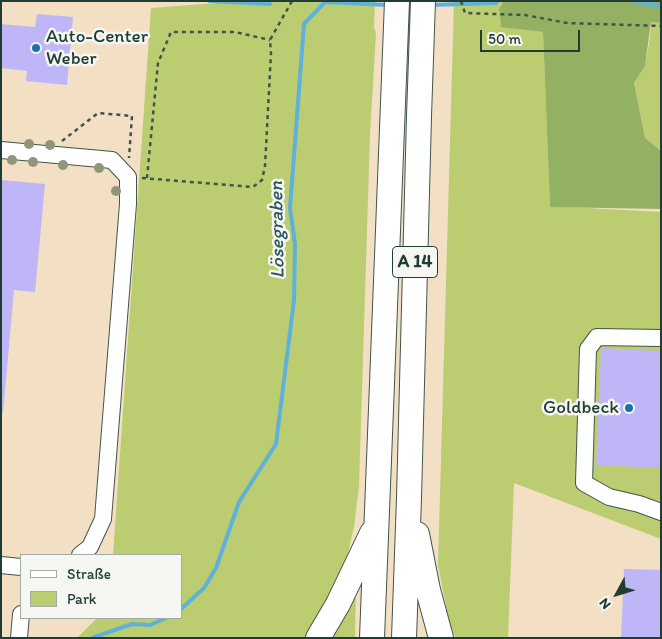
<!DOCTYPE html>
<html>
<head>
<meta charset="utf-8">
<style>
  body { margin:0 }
  #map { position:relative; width:662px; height:639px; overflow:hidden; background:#f3dfc4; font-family:Itim,sans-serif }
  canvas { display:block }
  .frame { position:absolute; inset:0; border:2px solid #1f3d34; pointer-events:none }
  .legend { position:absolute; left:20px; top:554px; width:162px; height:65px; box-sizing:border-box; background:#f6f6f2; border:1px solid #a0aca6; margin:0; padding:6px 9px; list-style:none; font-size:15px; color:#1f3d34 }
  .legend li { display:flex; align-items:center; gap:10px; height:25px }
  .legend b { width:25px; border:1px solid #a0aca6 }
  .north { position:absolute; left:592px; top:569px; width:50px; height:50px; -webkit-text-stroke:4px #f6f6f2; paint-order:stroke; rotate:231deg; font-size:14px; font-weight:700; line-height:20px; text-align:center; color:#1f3d34 }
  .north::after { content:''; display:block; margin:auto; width:18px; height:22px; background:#1f3d34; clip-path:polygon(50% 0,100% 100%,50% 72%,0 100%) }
  .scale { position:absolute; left:480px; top:30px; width:100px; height:22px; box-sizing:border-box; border:2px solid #1f3d34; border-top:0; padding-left:6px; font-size:15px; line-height:18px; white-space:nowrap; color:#1f3d34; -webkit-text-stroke:4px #f6f6f2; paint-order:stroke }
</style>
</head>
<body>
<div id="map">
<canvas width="662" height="639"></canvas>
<div class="frame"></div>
<ul class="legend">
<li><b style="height:6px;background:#fff"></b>Straße</li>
<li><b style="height:14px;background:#bbcd70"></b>Park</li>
</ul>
<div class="north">N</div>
<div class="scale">50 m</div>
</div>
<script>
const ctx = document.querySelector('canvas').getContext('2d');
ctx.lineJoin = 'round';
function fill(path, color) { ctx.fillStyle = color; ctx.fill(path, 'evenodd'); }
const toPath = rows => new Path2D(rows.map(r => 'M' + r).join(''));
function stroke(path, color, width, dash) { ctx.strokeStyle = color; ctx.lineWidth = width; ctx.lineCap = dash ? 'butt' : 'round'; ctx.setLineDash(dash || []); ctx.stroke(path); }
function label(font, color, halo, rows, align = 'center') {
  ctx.font = font + ' Itim,sans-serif'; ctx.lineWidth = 5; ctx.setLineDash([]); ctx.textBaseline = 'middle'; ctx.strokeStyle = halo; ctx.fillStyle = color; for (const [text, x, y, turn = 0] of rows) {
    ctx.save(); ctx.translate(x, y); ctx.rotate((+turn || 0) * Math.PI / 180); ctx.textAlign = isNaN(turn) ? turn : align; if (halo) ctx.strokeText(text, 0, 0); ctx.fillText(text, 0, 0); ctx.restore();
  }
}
const green = toPath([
  [244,1,375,1,374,27,376,33,370,135,359,486,354,527,347,557,333,593,307,638,77,638,97,618,181,618,181,555,113,555,151,8],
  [454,1,504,1,499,9,501,26,543,32,550,206,661,212,661,539,514,483,508,638,456,638,450,626,438,565],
  [651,22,661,23,661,151,645,138,634,83,645,66,650,38],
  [356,583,355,638,330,638]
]);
const forest = toPath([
  [504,1,661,1,661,23,651,22,645,66,634,83,645,138,661,151,661,209,550,207,543,32,501,27,499,9]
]);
const stream = toPath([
  [209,1,270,4],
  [634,1,661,6],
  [430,5,496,3,497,1],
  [181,609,204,588,216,568,239,502,276,444,294,300,295,244,290,208,304,24,325,2,388,5],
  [92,638,132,624,150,625,166,618]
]);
const building = toPath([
  [37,14,73,17,67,85,26,81,27,71,1,68,1,24,35,27],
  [1,180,45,184,35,292,14,290,3,413,1,413],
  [601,348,661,351,661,468,596,465],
  [624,569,661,570,661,638,621,638]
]);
const path = toPath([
  [461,1,465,13,525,15,567,23,661,26],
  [62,141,98,113,132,116,129,158],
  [142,178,253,187,262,180,265,166,271,53,270,40,292,1],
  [147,178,158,63,171,32,235,32,270,40]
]);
const minor = toPath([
  [1,150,112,160,128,177,128,204,103,519,90,547,80,555],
  [661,338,597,337,588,349,584,483,609,497,639,504,661,512],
  [1,565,21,567],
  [19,638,21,614]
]);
const highway = toPath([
  [417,534,428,590,441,638],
  [318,638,338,604,372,533],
  [372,638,397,1],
  [404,638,409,498,419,116,423,1]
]);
const trees = [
  [29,144],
  [50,145],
  [12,160],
  [33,162],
  [63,165],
  [99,168],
  [116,191]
];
const markers = [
  [36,48,5,"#1f6fb2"],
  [629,408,5,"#1f6fb2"]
];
const shields = [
  [415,262,45]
];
const shieldNames = [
  ["A 14",415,262]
];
const poiNames = [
  ["Auto-Center",46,37],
  ["Weber",46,59],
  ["Goldbeck",619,408,"right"]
];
const waterNames = [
  ["Lösegraben",278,230,-91]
];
fill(green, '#bbcd70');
fill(forest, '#94b062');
stroke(stream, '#5eb1d9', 4);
fill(building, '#beb6f6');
stroke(minor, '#3f554a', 18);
stroke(highway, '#3f554a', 26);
stroke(path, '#3f554a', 2.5, [4, 4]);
stroke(minor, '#fff', 16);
stroke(highway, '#fff', 24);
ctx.fillStyle = '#8f967b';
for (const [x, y] of trees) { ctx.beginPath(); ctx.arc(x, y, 5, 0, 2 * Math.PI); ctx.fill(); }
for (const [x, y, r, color] of markers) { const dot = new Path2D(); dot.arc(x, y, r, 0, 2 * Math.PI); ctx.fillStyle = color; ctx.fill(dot); stroke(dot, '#f6f6f2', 2); }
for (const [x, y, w] of shields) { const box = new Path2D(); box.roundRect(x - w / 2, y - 15.5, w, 31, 4); ctx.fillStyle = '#f6f6f2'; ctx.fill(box); stroke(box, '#1f3d34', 1); }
label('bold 18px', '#1f3d34', null, shieldNames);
label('19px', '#1f3d34', '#f6f6f2', poiNames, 'left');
label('italic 20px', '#2f5a5d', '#f6f6f2', waterNames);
</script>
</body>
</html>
